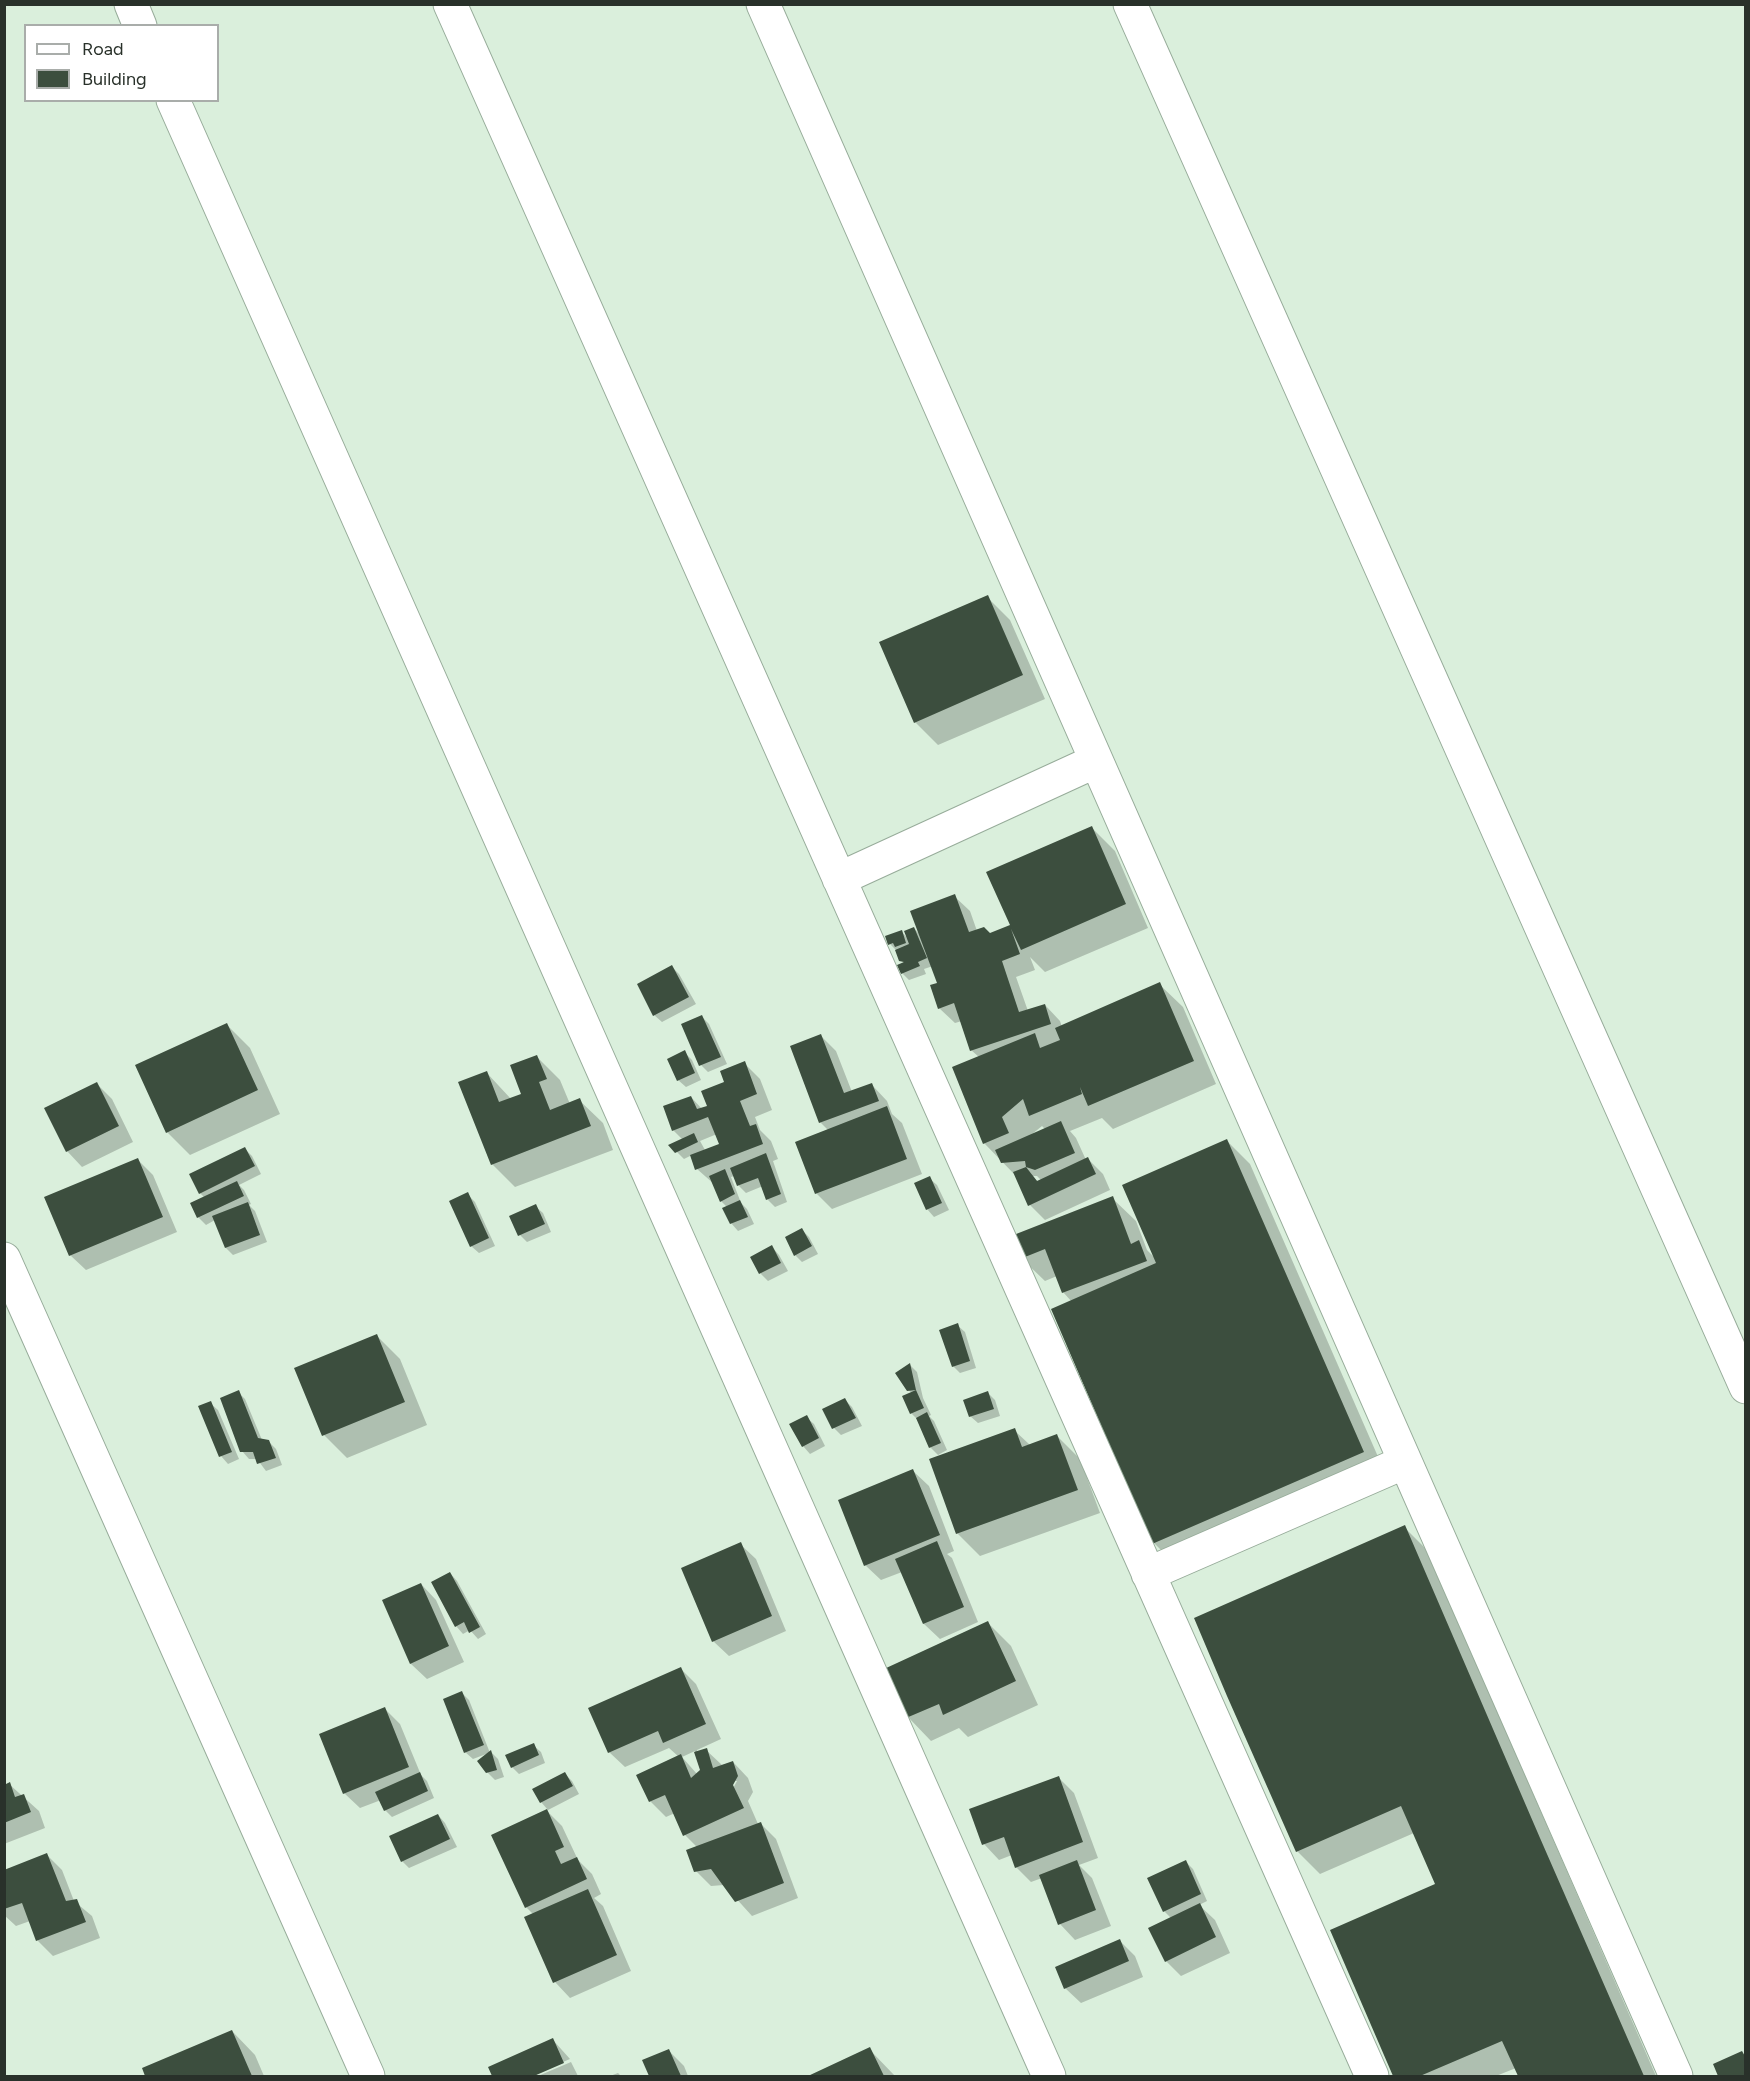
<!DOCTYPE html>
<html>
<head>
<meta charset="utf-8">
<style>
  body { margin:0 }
  #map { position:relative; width:1750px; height:2081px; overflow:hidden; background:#daefdc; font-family:Figtree,sans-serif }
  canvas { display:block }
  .frame { position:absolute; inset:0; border:6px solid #29312a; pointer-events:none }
  .legend { position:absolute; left:24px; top:24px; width:195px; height:78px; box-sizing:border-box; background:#fff; border:2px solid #a9adaa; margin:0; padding:8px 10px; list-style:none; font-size:18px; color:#29312a }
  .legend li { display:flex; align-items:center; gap:12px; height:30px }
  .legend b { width:30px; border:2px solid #a9adaa }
</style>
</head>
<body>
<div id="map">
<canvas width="1750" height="2081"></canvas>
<div class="frame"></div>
<ul class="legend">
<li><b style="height:8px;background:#fff"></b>Road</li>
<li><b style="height:16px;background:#3c4e3e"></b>Building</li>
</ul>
</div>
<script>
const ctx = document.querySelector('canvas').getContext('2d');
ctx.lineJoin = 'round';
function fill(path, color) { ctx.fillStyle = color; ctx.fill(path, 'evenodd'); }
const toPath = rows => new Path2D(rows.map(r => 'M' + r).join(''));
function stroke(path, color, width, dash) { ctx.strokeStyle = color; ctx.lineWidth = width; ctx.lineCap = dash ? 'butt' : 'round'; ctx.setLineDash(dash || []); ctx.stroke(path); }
const shadow = toPath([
  [987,597,1010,620,1045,699,938,745,915,722],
  [1092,828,1115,851,1148,928,1045,972,1030,957,1035,970,1016,977,1028,1011,1045,1005,1060,1021,1062,1027,1159,984,1183,1007,1216,1084,1113,1129,1102,1118,1070,1131,1076,1138,1086,1160,1088,1159,1103,1174,1110,1190,1045,1220,1030,1205,1016,1176,984,1143,979,1057,971,1050,962,1021,955,1023,939,1008,939,984,933,966,924,969,926,974,909,980,902,973,904,964,897,951,890,944,902,932,908,939,914,928,921,936,954,896,970,911,977,931,989,934,1009,927,1014,932],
  [1042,1126,1045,1129,1031,1135],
  [1033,1176,1037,1176,1043,1182,1038,1182],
  [672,967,679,974,696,1004,662,1022,654,1015],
  [701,1016,709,1024,727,1064,708,1072,701,1065],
  [227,1025,250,1048,280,1114,190,1155,167,1132],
  [821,1036,836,1051,852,1092,872,1085,887,1101,892,1114,902,1123,922,1174,832,1209,816,1193,828,1130,820,1122],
  [684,1052,692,1060,701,1080,686,1087,678,1080],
  [537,1057,560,1080,570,1104,579,1100,603,1123,613,1150,515,1187,492,1164,486,1072,511,1099,523,1095],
  [744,1063,760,1079,772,1110,755,1117,760,1130,771,1141,778,1159,773,1161,787,1202,775,1207,767,1199,763,1186,746,1193,739,1186,734,1176,731,1177,741,1203,747,1209,754,1224,738,1231,731,1223,727,1207,721,1201,714,1184,697,1169,692,1155,684,1159,670,1145,683,1140,673,1130,691,1097,702,1109,709,1106,726,1083],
  [717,1134,721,1144,705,1150,700,1141],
  [97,1084,112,1099,133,1142,82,1167,67,1151],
  [1227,1141,1250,1164,1386,1475,1177,1566,1154,1543,1072,1302,1063,1292,1057,1276,1045,1281,1021,1258,1112,1198,1136,1221,1147,1250,1156,1259],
  [245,1149,252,1156,261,1174,239,1185,244,1190,251,1204,249,1205,255,1211,267,1242,233,1255,226,1248,215,1220,206,1225,198,1217,205,1198,200,1193],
  [138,1160,153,1175,177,1232,86,1270,70,1255],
  [929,1178,937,1185,949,1210,934,1217,927,1209],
  [467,1194,475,1202,495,1246,479,1253,471,1246],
  [535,1206,543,1213,551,1232,527,1242,520,1235],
  [802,1230,809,1237,818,1254,802,1262,795,1255],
  [772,1247,779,1255,788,1271,768,1281,761,1274,752,1257],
  [957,1325,965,1332,976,1368,960,1373,953,1366],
  [377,1336,400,1359,427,1425,347,1458,324,1435],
  [910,1365,917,1372,923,1398,931,1415,929,1416,934,1421,947,1450,938,1455,930,1447,918,1420,911,1413,912,1393,908,1390],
  [238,1392,245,1399,262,1440,268,1441,276,1449,282,1465,266,1471,257,1459,249,1459,242,1451],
  [988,1393,995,1400,1000,1416,978,1423,970,1416],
  [845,1400,852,1407,862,1426,841,1435,834,1428],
  [210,1403,218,1410,239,1459,228,1464,221,1456],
  [806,1417,814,1424,825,1446,810,1454,803,1446],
  [1014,1430,1030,1445,1057,1436,1080,1459,1100,1513,980,1556,957,1533],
  [913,1471,929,1486,954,1551,947,1554,952,1558,978,1622,940,1639,924,1624,902,1572,881,1580,865,1565],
  [1404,1527,1427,1550,1656,2076,1520,2076,1516,2068,1496,2076,1395,2076,1332,1931,1437,1885,1414,1833,1320,1874,1297,1851],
  [740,1544,756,1559,786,1631,729,1656,713,1641],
  [450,1573,457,1581,486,1634,478,1639,470,1630,463,1634,456,1626],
  [421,1584,436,1600,464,1662,427,1679,411,1664,384,1601],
  [988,1623,1011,1646,1038,1705,968,1737,959,1728,931,1741,908,1717],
  [681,1669,696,1684,721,1739,697,1750,697,1753,706,1750,722,1765,733,1762,748,1778,753,1792,748,1801,758,1824,760,1823,776,1839,798,1898,752,1916,724,1885,711,1886,696,1871,697,1847,685,1835,675,1813,666,1817,650,1801,679,1757,669,1748,625,1767,609,1752],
  [695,1751,701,1770,697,1774,682,1757],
  [734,1781,737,1781,731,1792],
  [462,1693,469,1700,490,1753,491,1752,498,1759,504,1777,495,1780,487,1772,489,1753,473,1759,465,1752],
  [385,1709,400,1724,421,1775,427,1781,434,1798,392,1817,385,1810,381,1800,360,1808,344,1793],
  [533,1745,541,1752,545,1763,519,1774,512,1767],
  [565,1774,572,1781,579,1794,548,1810,541,1802],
  [1059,1778,1074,1793,1098,1858,1079,1865,1092,1878,1111,1926,1075,1940,1060,1924,1042,1878,1031,1882,1016,1867,1012,1855,999,1860,984,1844,971,1810],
  [9,1784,39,1811,45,1828,4,1844,4,1786],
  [547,1811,562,1826,578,1860,592,1874,601,1894,594,1898,603,1906,631,1971,570,1998,555,1982,526,1917,533,1914,526,1907],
  [438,1815,445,1823,457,1847,409,1868,402,1861],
  [47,1855,62,1870,74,1901,92,1916,100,1938,53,1956,38,1941,30,1921,16,1926,4,1915,4,1871],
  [1186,1862,1193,1869,1207,1901,1199,1905,1215,1920,1230,1953,1181,1976,1166,1961,1171,1918,1164,1911],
  [1120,1941,1135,1956,1143,1977,1081,2003,1065,1988],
  [232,2031,255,2055,264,2076,147,2076,144,2069],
  [553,2040,570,2059,530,2076,494,2076,490,2067],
  [869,2049,895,2076,812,2076],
  [668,2050,684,2066,688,2076,651,2076,644,2061],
  [571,2062,578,2076,538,2076],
  [618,2073,621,2076,610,2076]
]);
const building = toPath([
  [988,595,1023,675,914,723,879,642],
  [1092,826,1126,904,1021,950,1011,929,1020,954,1002,961,1019,1012,1045,1004,1051,1024,970,1051,954,1003,938,1009,930,985,937,983,910,911,955,894,969,932,984,927,990,933,1010,925,986,872],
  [914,927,927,958,918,962,920,966,901,974,897,965,904,962,899,961,895,950,909,944,904,931],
  [902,930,906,943,895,947,893,943,888,945,885,936],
  [672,965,689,997,653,1016,637,984],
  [1160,982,1194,1061,1088,1106,1080,1087,1082,1094,1029,1116,1023,1099,1002,1117,1009,1133,983,1144,952,1067,1035,1033,1040,1048,1060,1040,1055,1028],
  [702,1015,721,1057,699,1066,681,1024],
  [227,1023,258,1090,166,1133,135,1065],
  [821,1034,844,1093,872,1083,879,1101,819,1123,790,1046],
  [685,1050,695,1073,677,1081,667,1059],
  [537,1055,547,1079,539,1082,550,1110,580,1098,591,1126,491,1165,458,1082,487,1071,499,1102,521,1094,510,1065],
  [745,1061,757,1094,740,1101,750,1126,756,1124,763,1144,695,1170,690,1155,719,1144,708,1117,672,1131,663,1106,691,1096,697,1109,707,1106,701,1091,724,1082,720,1071],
  [97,1082,119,1126,66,1152,44,1108],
  [887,1106,907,1159,815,1194,795,1142],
  [1061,1121,1075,1153,1035,1170,1026,1167,1025,1161,1001,1163,995,1150],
  [694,1133,698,1142,675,1153,668,1145],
  [1227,1139,1364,1452,1152,1544,1051,1309,1156,1263,1122,1185],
  [245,1147,255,1166,199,1194,189,1174],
  [766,1153,781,1194,766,1200,758,1178,737,1186,730,1168],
  [1088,1157,1096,1174,1028,1206,1013,1172,1026,1167,1037,1181],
  [138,1158,163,1217,69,1256,44,1197],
  [725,1169,735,1194,720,1202,709,1176],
  [930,1176,942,1203,926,1210,914,1183],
  [237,1181,244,1196,197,1218,190,1203],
  [468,1192,489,1238,470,1247,449,1201],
  [1113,1196,1131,1244,1139,1240,1147,1261,1062,1293,1045,1249,1020,1259,1011,1236],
  [740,1200,748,1217,730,1224,722,1208],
  [248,1202,260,1235,225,1248,212,1216],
  [536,1204,545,1224,518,1236,509,1216],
  [802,1228,812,1246,794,1256,785,1237],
  [772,1245,781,1263,759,1274,750,1257],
  [958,1323,970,1361,952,1367,939,1330],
  [377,1334,405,1402,322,1436,294,1368],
  [910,1363,916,1390,924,1408,910,1414,902,1396,916,1390,907,1391,895,1373],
  [239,1390,258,1438,269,1440,276,1458,257,1464,253,1452,240,1452,220,1398],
  [988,1391,994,1409,969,1417,963,1400],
  [845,1398,856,1418,832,1429,822,1409],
  [211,1401,232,1452,219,1457,198,1406],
  [927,1412,941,1443,929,1448,916,1418],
  [807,1415,819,1438,802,1447,789,1424],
  [1015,1428,1022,1447,1057,1434,1078,1490,956,1534,929,1459],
  [913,1469,940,1535,864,1566,838,1500],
  [1405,1525,1540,1838,1644,2076,1518,2076,1502,2041,1420,2076,1393,2076,1330,1930,1435,1884,1401,1806,1296,1852,1227,1696,1194,1618],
  [937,1541,964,1607,923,1624,895,1559],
  [741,1542,772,1616,712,1642,681,1568],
  [450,1572,480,1627,469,1633,464,1622,455,1627,431,1582],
  [421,1583,449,1646,410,1664,382,1600],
  [988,1621,1016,1681,943,1715,939,1704,906,1718,884,1669],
  [681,1667,706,1724,663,1743,658,1731,608,1753,588,1708],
  [462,1691,484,1745,464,1753,443,1699],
  [385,1707,409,1767,343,1794,319,1734],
  [534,1743,539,1755,511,1768,505,1755],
  [707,1748,713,1768,733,1761,738,1776,733,1785,744,1808,683,1836,665,1795,649,1802,636,1775,681,1754,691,1778,700,1770,694,1752],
  [491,1750,497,1770,486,1773,477,1761],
  [420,1772,428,1791,384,1811,375,1792],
  [565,1772,573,1786,540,1803,532,1789],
  [1059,1776,1083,1842,1015,1868,1004,1837,982,1845,969,1809],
  [10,1782,15,1797,24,1794,31,1812,4,1823,4,1785],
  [547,1809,564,1847,555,1851,561,1864,577,1857,587,1879,525,1908,491,1835],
  [438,1814,450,1839,401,1862,389,1836],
  [761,1822,784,1883,735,1902,711,1869,694,1872,686,1850],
  [47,1853,66,1901,77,1899,86,1922,36,1941,22,1903,4,1909,4,1870],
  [1077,1860,1096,1910,1058,1925,1039,1875],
  [1186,1860,1201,1894,1163,1912,1147,1878],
  [588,1889,617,1955,553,1983,524,1917],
  [1200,1903,1216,1937,1165,1962,1148,1928],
  [1120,1939,1129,1961,1064,1989,1055,1967],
  [232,2030,252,2076,145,2076,142,2068],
  [553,2038,564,2063,534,2076,492,2076,488,2067],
  [870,2047,884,2076,808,2076],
  [669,2049,681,2076,649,2076,642,2060],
  [1742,2051,1746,2058,1746,2076,1718,2076,1713,2064]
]);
const street = toPath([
  [131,4,140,26],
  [450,4,1372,2076],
  [763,4,1676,2076],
  [1130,4,1746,1387],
  [173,100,1049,2076],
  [839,879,1096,761],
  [1148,1574,1405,1462]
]);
const secondary = toPath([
  [4,1259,368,2076]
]);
fill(shadow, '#0003');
fill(building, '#3c4e3e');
stroke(street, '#97ac9a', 35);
stroke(secondary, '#97ac9a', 35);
stroke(street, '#fff', 33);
stroke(secondary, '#fff', 33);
</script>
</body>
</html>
